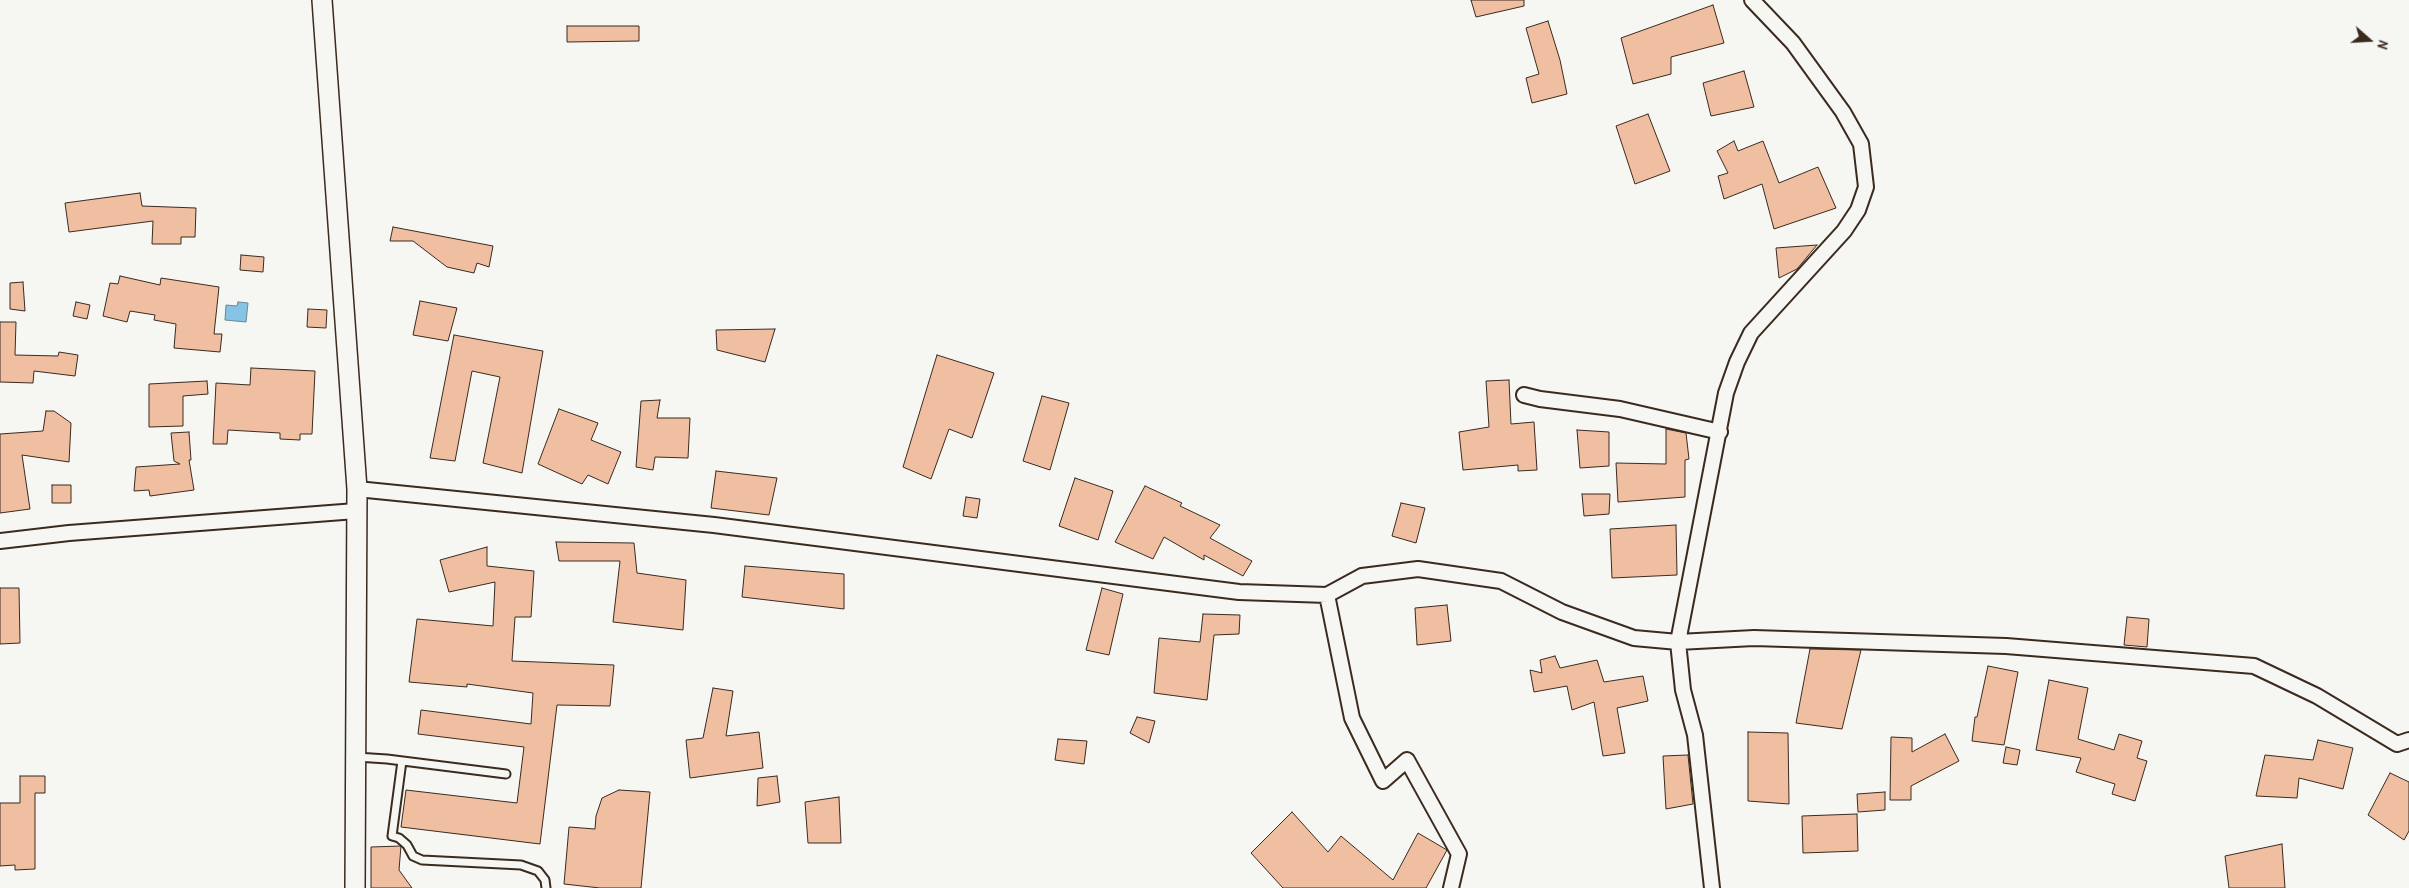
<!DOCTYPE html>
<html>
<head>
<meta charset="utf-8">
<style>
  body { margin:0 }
  #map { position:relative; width:2409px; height:888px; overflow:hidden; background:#f6f6f2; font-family:"Patrick Hand",sans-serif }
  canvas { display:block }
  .north { position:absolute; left:2344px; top:15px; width:50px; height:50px; -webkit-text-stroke:4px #f6f6f2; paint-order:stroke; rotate:109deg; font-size:14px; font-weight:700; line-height:20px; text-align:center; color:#3b2a1e }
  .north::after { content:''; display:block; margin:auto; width:18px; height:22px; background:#3b2a1e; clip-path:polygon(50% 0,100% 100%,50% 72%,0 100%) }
</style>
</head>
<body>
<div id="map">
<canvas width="2409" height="888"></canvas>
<div class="north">N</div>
</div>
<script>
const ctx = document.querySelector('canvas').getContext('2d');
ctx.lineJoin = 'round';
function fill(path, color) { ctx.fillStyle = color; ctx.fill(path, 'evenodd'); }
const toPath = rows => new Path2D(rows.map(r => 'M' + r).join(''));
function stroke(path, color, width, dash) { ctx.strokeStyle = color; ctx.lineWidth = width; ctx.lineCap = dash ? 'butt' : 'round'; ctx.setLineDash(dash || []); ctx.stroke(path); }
const water = toPath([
  [238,302,248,303,246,322,225,320,226,305,237,306,238,302]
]);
const building = toPath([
  [1471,0,1524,0,1524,6,1476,17,1471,0],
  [1713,5,1724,43,1671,57,1671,74,1633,84,1621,38,1713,5],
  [1548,21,1560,60,1567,94,1532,103,1526,78,1539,74,1526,28,1548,21],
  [567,26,639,26,639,41,567,42,567,26],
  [1744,71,1754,107,1711,116,1703,83,1744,71],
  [1648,114,1670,171,1635,184,1616,126,1648,114],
  [1734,141,1738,151,1763,141,1779,183,1818,167,1836,208,1774,229,1762,184,1724,199,1718,176,1728,173,1717,151,1734,141],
  [140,193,142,206,196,208,195,237,181,237,181,244,152,244,153,221,69,232,65,203,140,193],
  [393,227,493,246,489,267,477,263,474,273,447,267,413,241,390,241,393,227],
  [1817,245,1797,269,1779,278,1776,248,1817,245],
  [241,255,264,257,263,272,240,270,241,255],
  [120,276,160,285,161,278,219,287,214,334,222,334,220,352,174,348,176,324,154,320,155,315,130,311,127,322,103,316,110,283,118,284,120,276],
  [23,282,25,311,10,309,10,283,23,282],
  [420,301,457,308,448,341,413,335,420,301],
  [76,302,90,305,87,319,73,316,76,302],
  [308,309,327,310,326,328,307,327,308,309],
  [0,322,16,322,15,355,58,356,59,352,78,355,75,376,34,371,33,383,0,382,0,322],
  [775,329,765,362,717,350,716,330,775,329],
  [454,335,543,351,522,473,483,463,500,377,472,371,455,461,430,458,454,335],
  [937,355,994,373,972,438,949,429,931,479,903,467,937,355],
  [251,368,315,371,312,434,300,434,300,440,280,439,280,433,228,430,227,444,213,444,216,383,250,385,251,368],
  [1509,380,1511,424,1534,422,1537,470,1518,471,1518,465,1463,470,1459,432,1489,427,1486,381,1509,380],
  [207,381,208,394,183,396,183,426,149,427,149,384,207,381],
  [1042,396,1069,403,1050,470,1023,461,1042,396],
  [660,400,657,418,690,418,688,458,655,457,653,470,636,467,641,401,660,400],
  [559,409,598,423,591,440,621,452,608,484,588,475,582,484,538,464,559,409],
  [46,411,54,411,71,423,69,462,22,455,30,509,0,513,0,434,43,431,46,411],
  [1666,429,1686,433,1689,459,1685,460,1685,497,1618,502,1616,463,1666,464,1666,429],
  [1577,430,1609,432,1609,466,1580,468,1577,430],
  [189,432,191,460,189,460,194,490,150,496,149,490,134,491,136,467,180,464,174,461,171,433,189,432],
  [716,471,777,478,769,515,711,508,716,471],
  [1075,478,1113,491,1098,540,1059,526,1075,478],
  [52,485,71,485,71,503,52,503,52,485],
  [1145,486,1182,503,1180,506,1220,525,1210,538,1252,561,1243,576,1204,555,1204,560,1164,537,1153,559,1115,542,1145,486],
  [1582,494,1610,494,1609,514,1584,516,1582,494],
  [966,497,980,499,977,518,963,516,966,497],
  [1401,503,1425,508,1416,543,1392,536,1401,503],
  [1676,525,1677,575,1612,578,1610,529,1676,525],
  [556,542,634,543,637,573,686,580,683,630,613,622,620,561,559,561,556,542],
  [487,547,487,566,534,571,531,617,515,617,512,661,614,665,610,706,557,705,540,844,401,827,406,790,517,803,524,747,418,734,421,710,531,724,533,693,467,684,467,687,409,682,417,619,493,626,495,582,449,592,440,560,487,547],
  [745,566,844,574,844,609,742,597,745,566],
  [0,588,19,588,20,643,0,644,0,588],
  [1102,588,1123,594,1109,655,1086,650,1102,588],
  [1447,605,1451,641,1417,645,1415,608,1447,605],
  [1203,614,1240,615,1239,634,1214,635,1207,700,1154,693,1159,638,1200,642,1203,614],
  [2127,617,2149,619,2147,647,2124,645,2127,617],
  [1810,649,1861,650,1842,729,1796,723,1810,649],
  [1555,656,1560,668,1597,660,1604,682,1643,676,1648,701,1617,708,1625,753,1603,756,1594,702,1572,710,1567,686,1534,692,1530,670,1542,673,1540,660,1555,656],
  [1988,666,2018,672,2004,745,1972,741,1975,717,1977,717,1988,666],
  [2049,680,2088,688,2078,739,2114,750,2119,734,2142,741,2137,758,2147,761,2135,801,2112,794,2115,784,2076,772,2081,758,2036,750,2049,680],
  [713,688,733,691,726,736,759,732,763,768,690,778,686,740,703,738,713,688],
  [1137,717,1155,721,1149,743,1130,733,1137,717],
  [1748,732,1788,733,1789,804,1748,801,1748,732],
  [1945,734,1959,761,1911,786,1911,800,1890,800,1891,737,1912,738,1912,752,1945,734],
  [1058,739,1087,741,1084,764,1055,760,1058,739],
  [2318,740,2353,748,2343,789,2299,778,2297,798,2256,796,2265,755,2313,760,2318,740],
  [2006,747,2020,750,2017,765,2003,763,2006,747],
  [1688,755,1693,804,1666,809,1663,756,1688,755],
  [2390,773,2409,782,2409,831,2404,840,2368,815,2390,773],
  [20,776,45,776,45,793,35,793,35,869,15,870,15,865,0,866,0,803,20,803,20,776],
  [777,776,780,802,757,806,758,778,777,776],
  [619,790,650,792,641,888,600,888,564,884,569,827,595,829,596,816,602,798,619,790],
  [1885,792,1885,810,1858,812,1857,794,1885,792],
  [839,797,841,843,808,843,805,802,839,797],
  [1292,812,1328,852,1341,836,1393,880,1418,833,1447,850,1426,888,1283,888,1251,853,1292,812],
  [1857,814,1858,851,1803,853,1802,816,1857,814],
  [2282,844,2285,888,2229,888,2225,856,2282,844],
  [401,846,399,870,412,888,371,888,371,847,401,846]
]);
const lane = toPath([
  [356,757,387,759,506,774],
  [402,761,392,836,399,838,407,845,413,856,422,860,521,865,538,871,545,880,546,888]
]);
const street = toPath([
  [1752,0,1793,43,1843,112,1861,144,1866,187,1858,210,1844,231,1751,333,1737,362,1726,393,1678,642,1754,638,2006,646,2254,666,2317,696,2397,744,2409,740],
  [1524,395,1540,399,1620,409,1720,432],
  [357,489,714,525,1239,592,1327,595,1362,576,1418,569,1501,581,1562,612,1634,638,1678,642,1683,690,1695,735,1712,888],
  [0,541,69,533,356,511],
  [1327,595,1352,718,1383,781,1407,760,1459,854,1451,888]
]);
const secondary = toPath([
  [322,0,357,489,355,888]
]);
fill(water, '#86c4e6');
stroke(water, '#688696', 1);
fill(building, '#f0bfa1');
stroke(building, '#3b2a1e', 1);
stroke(lane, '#3b2a1e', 11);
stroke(street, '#3b2a1e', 18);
stroke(secondary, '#3b2a1e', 22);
stroke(lane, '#f6f6f2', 7);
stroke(street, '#f6f6f2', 14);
stroke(secondary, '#f6f6f2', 19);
</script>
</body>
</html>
